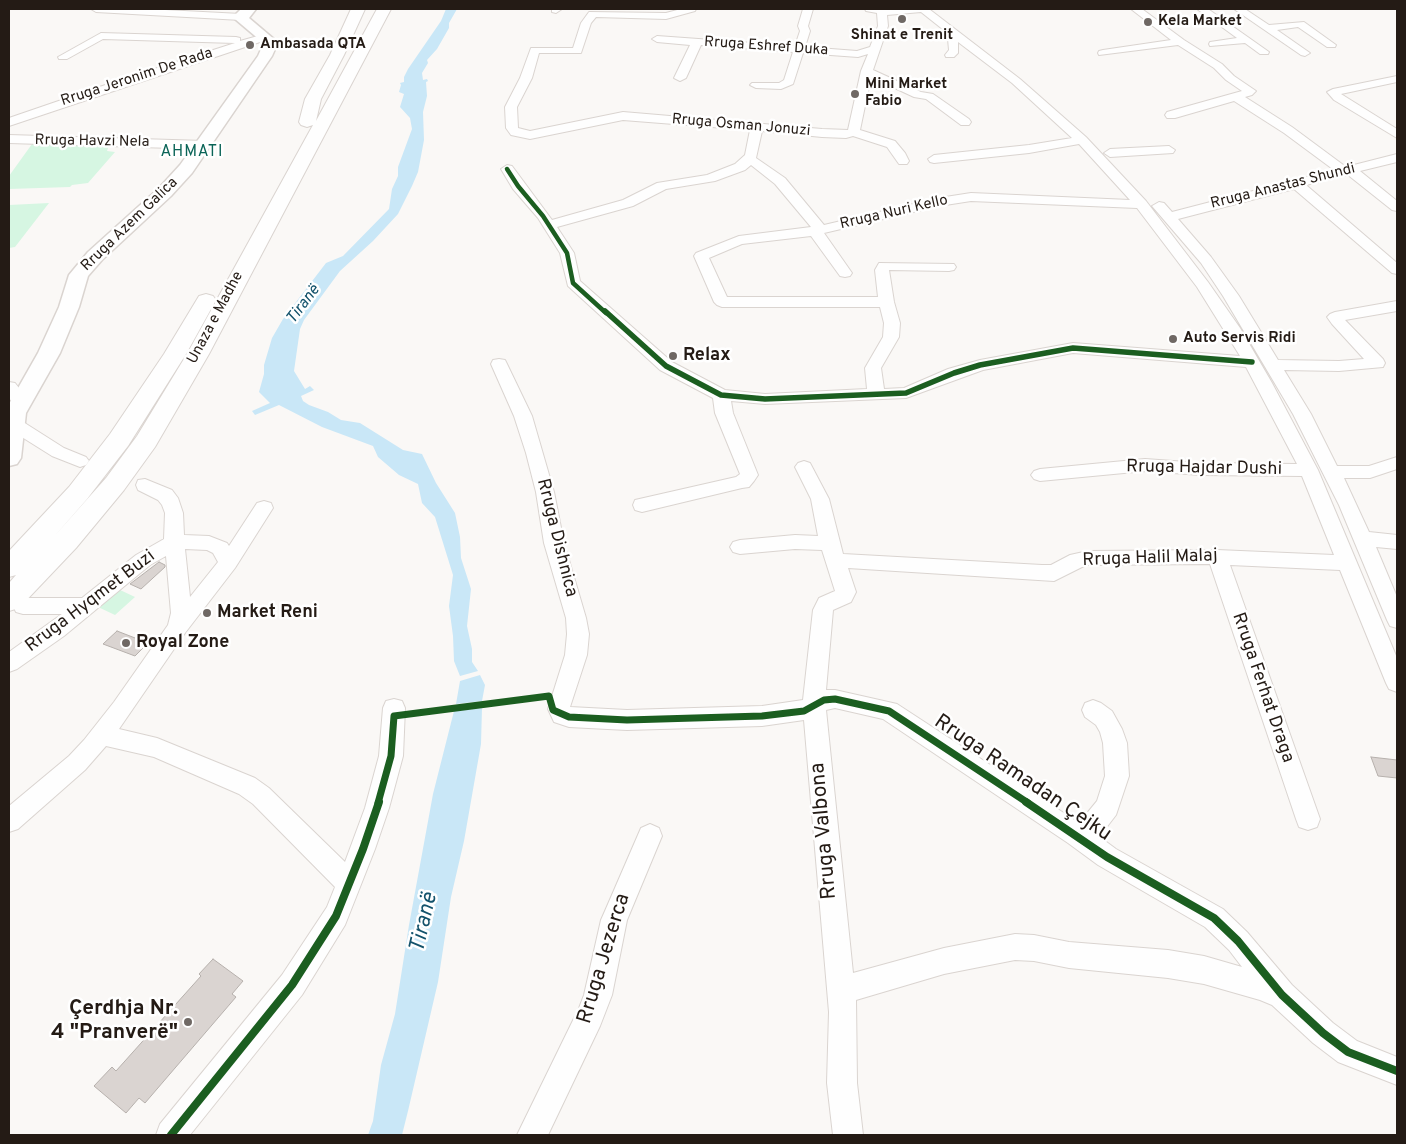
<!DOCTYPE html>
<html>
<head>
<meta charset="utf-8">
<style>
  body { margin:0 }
  #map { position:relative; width:1406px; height:1144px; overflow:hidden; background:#faf8f6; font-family:Overpass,sans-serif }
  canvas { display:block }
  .frame { position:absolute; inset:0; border:10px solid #241b15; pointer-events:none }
</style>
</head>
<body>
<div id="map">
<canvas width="1406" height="1144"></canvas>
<div class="frame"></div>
</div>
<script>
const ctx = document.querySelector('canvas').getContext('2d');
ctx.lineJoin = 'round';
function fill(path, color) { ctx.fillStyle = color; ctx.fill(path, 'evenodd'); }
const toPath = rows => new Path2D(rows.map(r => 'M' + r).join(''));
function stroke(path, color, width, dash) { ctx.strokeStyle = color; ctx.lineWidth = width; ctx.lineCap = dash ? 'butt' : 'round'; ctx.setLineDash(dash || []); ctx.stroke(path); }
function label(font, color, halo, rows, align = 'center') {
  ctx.font = font + ' Overpass,sans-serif'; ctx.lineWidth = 5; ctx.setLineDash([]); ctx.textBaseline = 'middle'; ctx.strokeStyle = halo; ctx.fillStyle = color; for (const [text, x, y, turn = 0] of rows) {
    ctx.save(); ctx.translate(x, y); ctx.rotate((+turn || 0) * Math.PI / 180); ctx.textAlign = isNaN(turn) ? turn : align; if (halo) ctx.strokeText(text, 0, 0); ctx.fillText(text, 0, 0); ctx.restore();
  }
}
const green = toPath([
  [32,144,109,145,107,151,115,152,88,183,72,185,70,187,9,189,9,176],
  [49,203,15,247,9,248,9,205],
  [118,589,135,597,115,615,98,607]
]);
const water = toPath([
  [446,9,457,9,449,23,449,28,437,49,427,60,428,63,422,73,423,80,427,79,428,81,426,82,427,96,423,112,424,140,418,172,412,186,398,214,373,241,340,271,304,320,300,329,294,371,305,389,310,386,314,390,301,396,303,401,309,405,328,412,341,420,360,423,403,450,422,454,436,483,455,513,460,537,461,558,471,589,467,626,472,649,472,662,478,671,460,676,454,661,453,636,449,606,453,575,435,517,422,503,418,484,399,475,378,457,373,446,322,427,279,405,255,415,252,411,270,403,259,392,264,374,264,365,272,338,283,319,326,263,343,256,389,209,392,189,398,176,398,167,412,129,410,118,400,107,404,94,399,92,401,85,400,83,404,82,404,77,408,69,441,21],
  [480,675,485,685,482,701,456,704,460,681],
  [482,708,481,744,464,841,451,897,438,982,408,1111,402,1135,368,1135,373,1121,381,1065,395,1014,409,925,433,794,454,711]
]);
const building = toPath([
  [159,562,165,565,165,567,141,589,130,584,159,562],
  [117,631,148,643,135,656,103,644,117,631],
  [1371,757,1397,760,1397,778,1378,776,1371,757],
  [213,959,243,981,232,994,236,997,145,1103,139,1098,126,1113,94,1086,112,1067,116,1071,201,976,199,974,213,959]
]);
const minor = toPath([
  [91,9,146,9,241,14,246,17,241,20,96,12,91,9],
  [552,9,562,9,556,13,552,12,552,9],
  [681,9,696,9,695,11,666,19,596,17,591,23,581,53,539,53,532,78,517,107,518,128,530,131,623,112,822,129,848,130,861,71,868,54,858,57,803,53,793,84,781,89,756,88,750,85,752,83,779,83,784,80,793,52,701,45,686,78,680,81,674,78,690,45,657,42,652,39,657,36,795,46,800,31,798,26,803,9,813,9,808,26,810,31,805,47,857,51,870,47,878,26,877,13,866,11,865,9,929,9,1020,79,1086,137,1146,201,1208,282,1240,328,1272,383,1318,470,1397,658,1397,692,1389,689,1386,683,1340,570,1230,565,1320,819,1317,827,1308,830,1299,827,1296,819,1210,564,1088,565,1082,567,1054,581,848,568,856,592,851,602,833,610,826,690,835,690,897,704,1076,821,1088,812,1097,801,1105,776,1103,743,1100,732,1096,725,1085,717,1082,710,1085,703,1093,700,1101,703,1112,711,1122,729,1127,743,1129,776,1116,815,1106,828,1097,835,1116,849,1223,909,1247,932,1292,985,1333,1023,1357,1041,1397,1057,1397,1085,1338,1062,1313,1043,1272,1005,1260,1000,1204,984,1168,978,1069,968,1034,961,1015,960,944,974,856,1000,857,1083,863,1135,833,1135,827,1083,829,1012,804,720,762,726,627,730,569,727,554,722,548,709,565,655,567,634,566,618,544,543,536,492,526,453,514,416,491,364,493,360,499,359,505,360,507,364,532,416,554,492,564,543,586,618,589,634,587,655,570,707,627,710,762,706,803,700,813,610,819,598,835,591,822,550,795,549,740,554,733,552,730,547,733,542,740,540,795,535,818,536,811,499,795,467,798,463,804,461,810,463,829,499,843,554,1042,565,1051,565,1070,555,1088,551,1217,550,1334,555,1302,476,1201,475,1145,471,1040,481,1034,479,1031,475,1034,471,1040,469,1145,459,1201,463,1297,464,1246,367,1073,353,983,370,906,398,765,404,731,401,733,413,758,475,754,481,749,487,742,488,642,512,635,510,633,505,635,500,736,477,740,474,715,413,713,398,660,370,568,286,560,253,538,218,513,189,501,169,507,165,512,166,552,220,623,200,657,183,707,175,735,164,745,155,750,130,623,120,530,139,511,135,506,128,505,107,520,78,531,48,573,48,581,23,589,12,666,13,681,9],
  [921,12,950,35,948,39,949,50,945,55,946,57,954,57,958,53,958,42,1012,83,1072,138,1029,145,934,155,928,159,930,162,934,163,1029,153,1079,144,1130,200,971,193,939,198,824,225,785,178,756,158,762,131,822,137,846,138,853,136,887,147,899,164,907,164,909,161,905,153,895,141,860,130,871,77,914,97,926,99,961,125,969,125,971,122,969,119,933,94,921,92,873,70,888,26,887,15,921,12],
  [751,165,775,184,811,227,739,236,696,253,694,256,714,302,717,305,722,307,880,307,884,323,883,337,865,368,867,389,765,394,725,390,672,362,580,281,574,253,557,227,633,206,666,189,715,181,745,170,751,165],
  [971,201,1137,208,1197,287,1240,356,1073,343,980,360,948,369,904,388,884,389,881,368,899,337,900,323,894,302,889,270,949,271,954,270,956,267,954,264,879,263,875,270,878,297,727,297,709,258,742,244,811,236,840,276,845,277,850,276,852,273,824,233,939,206,971,201],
  [835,708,883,719,1068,843,1098,865,1205,927,1229,950,1242,967,1204,956,1168,950,1069,942,1034,935,1015,934,944,948,853,973,826,710,835,708],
  [1131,9,1142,9,1184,40,1222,64,1234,76,1256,91,1252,95,1245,97,1292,127,1346,167,1397,154,1397,162,1360,171,1397,201,1397,211,1392,210,1348,175,1306,185,1397,263,1397,274,1392,273,1294,189,1178,219,1211,257,1239,296,1278,360,1339,361,1364,359,1332,324,1327,317,1330,314,1335,312,1397,301,1397,311,1345,320,1383,359,1385,363,1383,367,1339,371,1284,370,1311,414,1337,466,1369,466,1397,457,1397,469,1370,478,1344,478,1369,532,1397,535,1397,549,1376,547,1397,597,1397,628,1390,626,1387,620,1339,505,1293,414,1223,296,1201,263,1152,206,1159,202,1164,203,1172,212,1334,170,1284,133,1234,101,1175,118,1167,118,1165,115,1167,112,1242,91,1226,80,1214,68,1178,45,1099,55,1098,53,1099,51,1103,50,1171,40,1131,9],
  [1197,9,1208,9,1269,52,1268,54,1260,54,1245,43,1210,46,1209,44,1210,42,1237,38,1197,9],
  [1234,9,1245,9,1269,25,1304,22,1336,45,1335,47,1327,47,1298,27,1277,30,1310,53,1305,56,1301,55,1234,9],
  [101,33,236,37,240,38,240,41,265,34,270,37,269,39,9,126,9,118,117,81,235,43,103,39,67,59,59,59,58,57,101,33],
  [1397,76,1397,82,1341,94,1397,129,1397,138,1334,100,1327,92,1333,89,1397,76],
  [9,135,205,141,211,145,205,149,9,143,9,135],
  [1169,146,1175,150,1173,153,1110,157,1104,153,1110,149,1169,146],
  [9,382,15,383,27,398,29,402,27,406,21,407,15,406,9,398,9,382],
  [14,418,20,420,64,448,86,457,89,461,86,465,80,467,52,456,9,429,9,420,14,418],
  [145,479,172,490,178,498,183,513,184,535,209,536,227,543,229,546,257,503,264,501,271,503,273,508,235,568,185,633,119,729,157,738,255,778,269,788,345,862,365,808,379,756,383,708,386,701,394,699,402,701,405,708,403,756,389,808,375,849,345,925,302,995,190,1135,156,1135,160,1124,282,975,327,907,335,887,253,804,239,794,154,757,106,746,85,770,18,829,9,832,9,806,69,756,84,740,114,702,168,625,171,613,166,556,150,565,64,636,17,669,9,672,9,652,62,614,23,614,16,612,13,606,16,600,23,598,82,598,136,555,164,539,165,513,162,505,158,500,138,490,136,485,138,480,145,479],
  [185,549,207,550,213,553,218,562,190,597,185,549],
  [650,824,659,828,662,836,627,920,612,995,600,1026,548,1135,517,1135,579,1008,584,995,601,920,605,911,641,828,650,824]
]);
const major = toPath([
  [241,9,256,9,249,18,275,40,276,47,272,56,192,173,171,196,102,260,88,276,79,307,60,353,26,413,21,458,17,464,9,466,9,404,38,353,59,307,69,275,88,252,159,188,180,165,258,56,262,47,261,41,235,19,236,14,241,9]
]);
const highway = toPath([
  [351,9,365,9,344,55,321,99,316,121,377,9,391,9,209,354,155,447,124,490,76,548,19,608,9,611,9,583,16,575,9,577,9,551,69,487,110,434,164,354,199,296,206,294,213,296,216,300,186,354,128,446,87,499,51,540,106,478,137,436,187,354,313,125,307,127,301,125,299,122,305,99,330,55,351,9]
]);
const cyclewayFar3 = toPath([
  [507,169,518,186,543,216,567,253,573,283,606,313]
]);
const cyclewayFar2 = toPath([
  [605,311,666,366,721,395,765,399,906,393,954,373,980,365,1073,348,1252,362]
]);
const cyclewayFar1 = toPath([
  [378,803,391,756,394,716,549,696,553,710,569,717,627,720,762,716,804,711,824,700,835,699,889,711,1028,803]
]);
const cycleway = toPath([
  [1026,802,1107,857,1214,918,1238,941,1282,995,1323,1033,1348,1052,1397,1071],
  [171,1135,292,985,336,916,363,849,379,802]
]);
const markers = [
  [902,19,5,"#6f6864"],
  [1148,22,5,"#6f6864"],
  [250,45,5,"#6f6864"],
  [855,94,5,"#6f6864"],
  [1173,339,5,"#6f6864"],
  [673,356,5,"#6f6864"],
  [207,613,5,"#6f6864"],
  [126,643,5,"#6f6864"],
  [188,1022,5,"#6f6864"]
];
const farPoinames = [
  ["Kela Market",1158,22],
  ["Shinat e Trenit",902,36,"center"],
  ["Ambasada QTA",260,45],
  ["Mini Market",865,85],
  ["Fabio",865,102],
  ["Auto Servis Ridi",1183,339]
];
const farStreetnames = [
  ["Rruga Eshref Duka",766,47,4],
  ["Rruga Jeronim De Rada",137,78,-18],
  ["Rruga Osman Jonuzi",741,126,5],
  ["Rruga Havzi Nela",92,142,1],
  ["Rruga Anastas Shundi",1283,187,-14],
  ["Rruga Nuri Kello",894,213,-13],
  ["Rruga Azem Galica",130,225,-44],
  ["Unaza e Madhe",216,318,-62]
];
const farQuarternames = [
  ["AHMATI",192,153]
];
const farWaternames = [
  ["Tiranë",304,305,-53]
];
const poiNames = [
  ["Relax",683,356],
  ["Market Reni",217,613],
  ["Royal Zone",136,643]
];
const streetNames = [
  ["Rruga Hajdar Dushi",1204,469,1],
  ["Rruga Dishnica",556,538,76],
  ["Rruga Halil Malaj",1150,559,-2],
  ["Rruga Hyqmet Buzi",91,602,-37],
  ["Rruga Ferhat Draga",1262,688,71]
];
const nearStreetnames = [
  ["Rruga Ramadan Çejku",1022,779,34],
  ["Rruga Valbona",825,831,-95],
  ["Rruga Jezerca",605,959,-73]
];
const nearPoinames = [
  ["Çerdhja Nr.",178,1010],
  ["4 \"Pranverë\"",178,1034]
];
const nearWaternames = [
  ["Tiranë",425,923,-77]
];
fill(green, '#d6f6e2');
fill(water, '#c9e7f7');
fill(building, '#dad4d1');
stroke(building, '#b6b0ac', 1);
stroke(minor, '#dad4d0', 2);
stroke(major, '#dad4d0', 3);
stroke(highway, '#dad4d0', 2);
fill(minor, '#fefefe');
fill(major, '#fefefe');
fill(highway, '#fefefe');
stroke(cyclewayFar3, '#1b5e20', 4.5);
stroke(cyclewayFar2, '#1b5e20', 5.5);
stroke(cyclewayFar1, '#1b5e20', 7);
stroke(cycleway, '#1b5e20', 8);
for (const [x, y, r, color] of markers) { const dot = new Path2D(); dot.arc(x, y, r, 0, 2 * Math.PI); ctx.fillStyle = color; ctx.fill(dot); stroke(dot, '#fff', 2); }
label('bold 15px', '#241b15', '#fff', farPoinames, 'left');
label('15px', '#241b15', '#fff', farStreetnames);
ctx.letterSpacing = '1px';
label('16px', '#0a6457', '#fff', farQuarternames);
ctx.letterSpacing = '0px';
label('italic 16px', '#13526b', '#fff', farWaternames);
label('bold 18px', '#241b15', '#fff', poiNames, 'left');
label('18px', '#241b15', '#fff', streetNames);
label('21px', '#241b15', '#fff', nearStreetnames);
label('bold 21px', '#241b15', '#fff', nearPoinames, 'right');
label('italic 22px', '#13526b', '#fff', nearWaternames);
</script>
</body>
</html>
